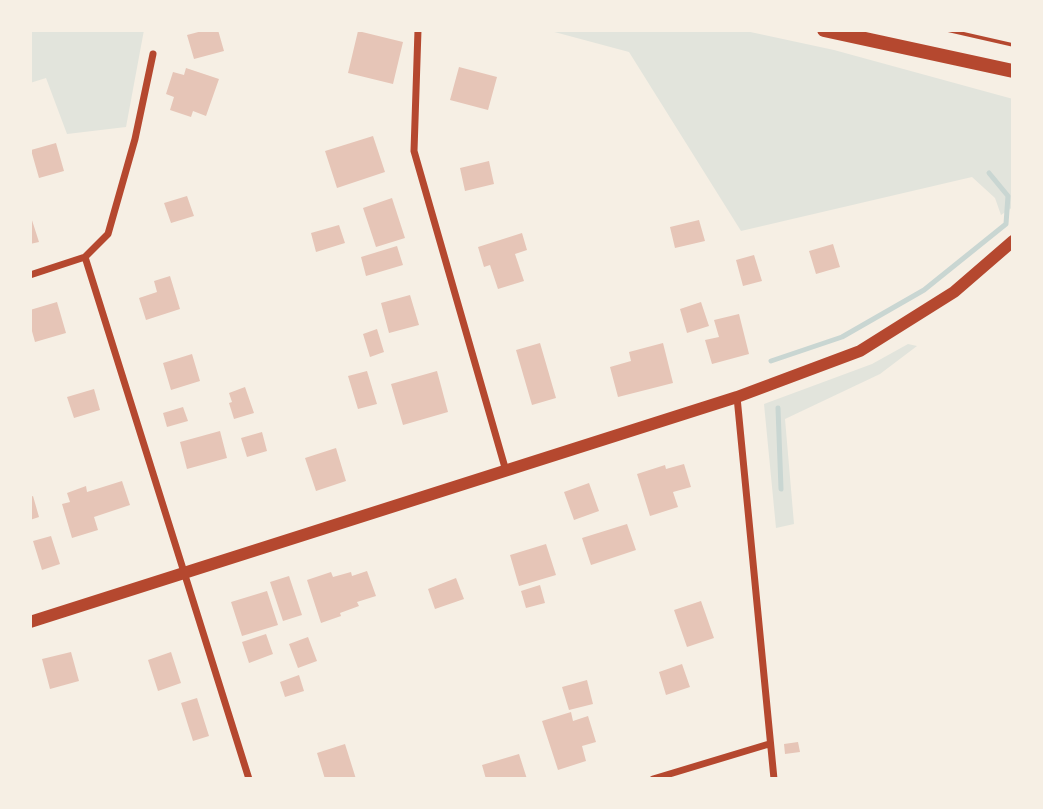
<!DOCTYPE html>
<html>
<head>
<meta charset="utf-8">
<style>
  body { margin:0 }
  #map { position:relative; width:1043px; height:809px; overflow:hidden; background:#f6efe4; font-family:"PT Serif",serif }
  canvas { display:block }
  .frame { position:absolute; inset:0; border:32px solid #f6efe4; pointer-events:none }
</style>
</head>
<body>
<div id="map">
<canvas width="1043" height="809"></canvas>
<div class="frame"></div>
</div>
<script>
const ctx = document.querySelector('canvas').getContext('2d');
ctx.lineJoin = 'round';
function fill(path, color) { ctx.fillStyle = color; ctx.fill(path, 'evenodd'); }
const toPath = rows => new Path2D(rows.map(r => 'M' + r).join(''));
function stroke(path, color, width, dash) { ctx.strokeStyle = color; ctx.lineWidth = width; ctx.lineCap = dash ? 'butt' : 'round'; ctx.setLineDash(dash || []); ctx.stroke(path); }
const green = toPath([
  [30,30,144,30,126,127,67,134,46,78,30,83],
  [547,30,741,30,834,50,1013,99,1013,207,1001,215,995,198,972,177,741,231,629,52],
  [908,344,917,346,880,374,785,419,794,524,776,528,764,404,872,364]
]);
const stream = toPath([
  [771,361,842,337,924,290,1006,224,1008,196,989,173],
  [778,408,781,489]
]);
const building = toPath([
  [206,30,218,30,224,51,194,59,187,35],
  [358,31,403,42,393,84,348,73],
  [459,67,497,77,488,110,450,100],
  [186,68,219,79,206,116,193,111,191,117,170,110,174,97,166,94,173,72,184,75],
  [373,136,385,172,337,188,325,151],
  [56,143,64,171,39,178,31,150],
  [489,161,494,184,465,191,460,168],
  [187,196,194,216,171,223,164,203],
  [392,198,405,238,376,247,363,208],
  [30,214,39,242,30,244],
  [699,220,705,241,675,248,670,227],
  [339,225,345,243,316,252,311,233],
  [522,233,527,250,515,254,524,281,498,289,490,265,484,267,478,247],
  [833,244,840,267,816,274,809,251],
  [397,246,403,265,366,276,361,257],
  [754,255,762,281,743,286,736,260],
  [170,276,180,309,146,320,139,298,157,292,154,281],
  [410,295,419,325,389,333,381,303],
  [57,302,66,333,35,342,30,324,30,310],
  [701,302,709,326,687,333,680,309],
  [739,314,749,354,712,364,705,340,719,337,714,320],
  [377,329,384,352,370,357,363,334],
  [540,343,556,398,532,405,516,350],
  [663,343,673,383,618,397,610,367,631,361,629,352],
  [192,354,200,381,171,390,163,363],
  [367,371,377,404,358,409,348,376],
  [437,371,448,412,403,425,391,384],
  [245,387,254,413,234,419,229,403,232,402,229,393],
  [94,389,100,410,74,418,67,397],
  [183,407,188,421,167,427,163,413],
  [220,431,227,458,187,469,180,442],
  [262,432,267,451,247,457,241,438],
  [336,448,346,481,316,491,305,458],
  [684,464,691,487,673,492,678,507,650,516,637,474,665,465,666,469],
  [122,481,130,505,94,517,98,530,72,538,62,504,70,502,67,493,86,486,87,492],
  [589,483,599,511,574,520,564,492],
  [33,496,39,517,30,520,30,497],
  [627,524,636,550,591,565,582,538],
  [51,536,60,564,42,570,33,541],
  [546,544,556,575,519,586,510,555],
  [367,571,376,596,357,602,359,606,340,613,341,616,321,623,307,580,331,572,333,577,351,572,352,576],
  [289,576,302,615,283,621,270,582],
  [456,578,464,599,435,609,428,589],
  [540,585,545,603,526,608,521,591],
  [267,591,278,625,242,636,231,602],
  [701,601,714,638,687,647,674,610],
  [266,634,273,654,249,663,242,642],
  [308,637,317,661,298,668,289,644],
  [71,652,79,681,50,689,42,659],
  [171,652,181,683,158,691,148,660],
  [682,664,690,687,666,695,659,672],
  [299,675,304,691,285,697,280,682],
  [587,680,593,704,569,710,562,687],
  [197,698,209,736,193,741,181,703],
  [571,712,573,721,588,716,596,742,582,746,586,761,558,770,542,721],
  [798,742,800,752,785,754,784,744],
  [345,744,356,779,325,779,317,753],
  [519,754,527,779,486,779,482,765]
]);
const path = toPath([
  [947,30,1013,45]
]);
const minor = toPath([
  [418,30,414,151,506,471],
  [153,54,135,139,108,234,85,257,249,779],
  [30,275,85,257],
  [737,397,774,779],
  [653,779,769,744]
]);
const tertiary = toPath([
  [30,622,737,397,860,351,954,292,1013,241]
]);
const secondary = toPath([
  [824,30,1013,71]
]);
fill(green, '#e2e4dc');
stroke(stream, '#c9d6d2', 5);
fill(building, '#e6c5b7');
stroke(path, '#b5482f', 3.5);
stroke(minor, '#b5482f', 7);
stroke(tertiary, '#b5482f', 12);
stroke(secondary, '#b5482f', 14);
</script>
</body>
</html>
